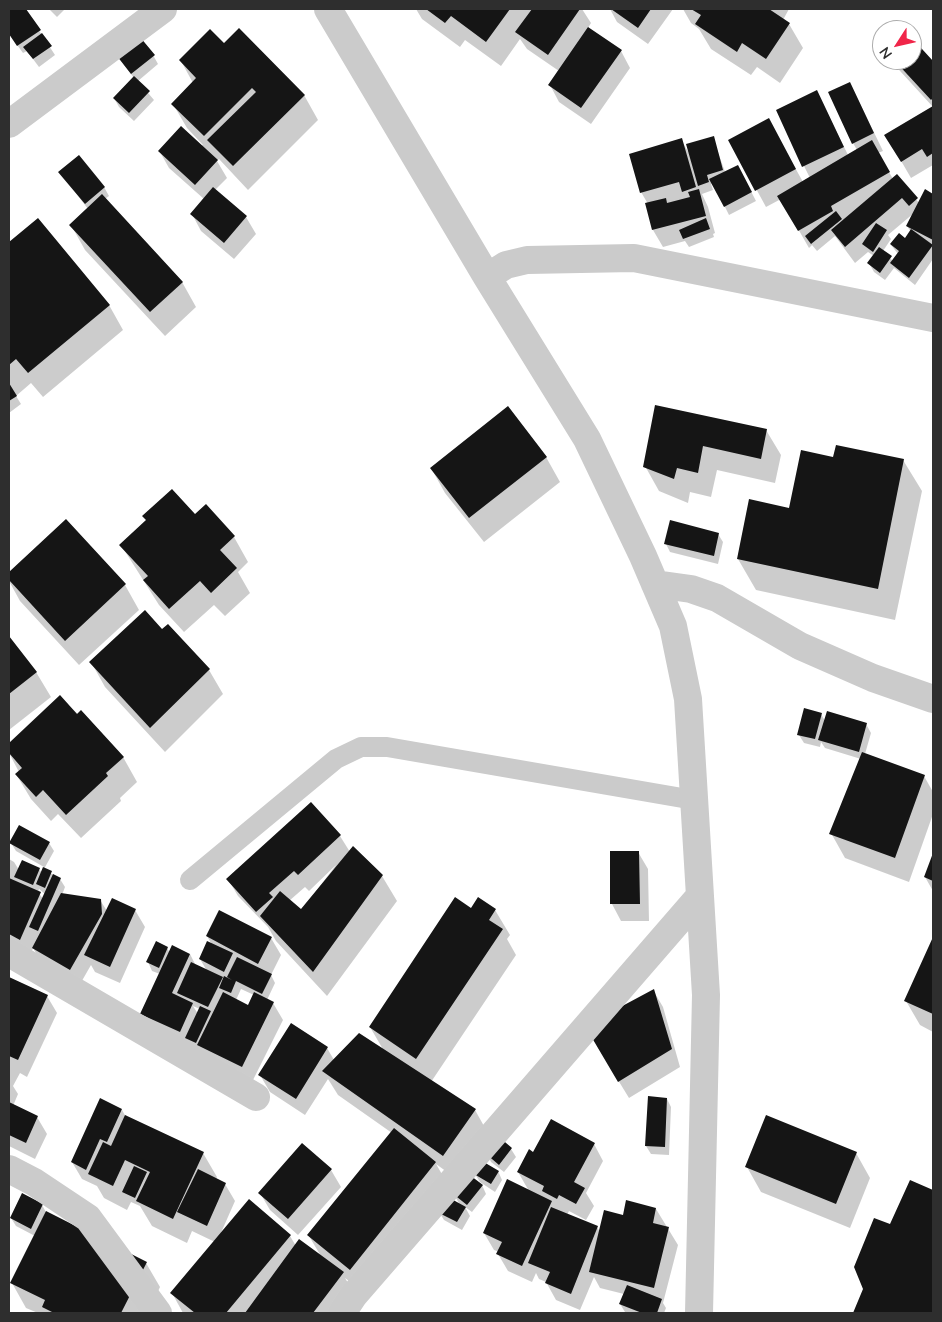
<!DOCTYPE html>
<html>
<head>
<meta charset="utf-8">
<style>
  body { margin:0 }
  #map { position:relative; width:942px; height:1322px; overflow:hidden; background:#fff; font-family:Mulish,sans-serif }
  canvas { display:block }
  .frame { position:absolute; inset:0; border:10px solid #2e2e2e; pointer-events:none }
  .north { position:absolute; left:872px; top:20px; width:50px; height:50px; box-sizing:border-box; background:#fff; border:1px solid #ababab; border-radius:50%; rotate:235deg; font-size:14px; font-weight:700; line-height:20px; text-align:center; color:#2e2e2e }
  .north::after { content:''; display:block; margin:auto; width:18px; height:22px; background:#f02549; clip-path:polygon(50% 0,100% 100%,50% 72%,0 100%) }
</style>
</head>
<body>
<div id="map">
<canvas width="942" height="1322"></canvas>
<div class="frame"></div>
<div class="north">N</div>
</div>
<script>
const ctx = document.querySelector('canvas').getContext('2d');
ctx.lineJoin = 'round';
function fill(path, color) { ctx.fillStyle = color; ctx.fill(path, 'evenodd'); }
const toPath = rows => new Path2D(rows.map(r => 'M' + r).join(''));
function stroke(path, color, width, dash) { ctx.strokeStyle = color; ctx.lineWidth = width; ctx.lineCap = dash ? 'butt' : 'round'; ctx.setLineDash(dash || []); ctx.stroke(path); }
const shadow = toPath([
  [9,9,25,9,55,55,39,67,27,51,23,53,9,34],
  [49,9,65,9,57,17],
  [416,9,582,9,591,23,588,28,621,51,630,68,591,124,559,102,550,85,559,71,527,49,520,39,501,66,465,40,460,47,422,19],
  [610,9,673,9,648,44,617,22],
  [683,9,789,9,783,20,789,24,803,48,780,83,757,67,751,75,711,49,699,29,691,23],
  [882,38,882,47,878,41],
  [912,40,933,63,933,165,911,178,886,135,933,107,890,60,912,60],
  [224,45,304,95,318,120,248,190,219,159,217,161,227,178,215,190,246,217,256,234,234,259,201,231,192,214,204,199,169,168,160,152,203,145,187,128,173,104,193,83,181,61],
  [153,55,158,64,138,81,154,100,134,121,119,107,114,98,134,78,118,57],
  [850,83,883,151,878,153,893,179,897,176,919,203,926,191,933,195,933,259,915,285,894,268,885,280,874,272,869,263,874,256,868,252,855,263,835,236,817,251,812,245,809,248,781,199,766,207,730,141,778,137,803,182,810,178,804,166,817,92,848,155,857,150,853,143],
  [914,213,907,226,911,232,905,240,891,245,898,254,893,261,883,251,891,239,888,235],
  [713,138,725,172,742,174,756,201,729,215,713,183,711,184,713,190,702,194,708,207,715,233,713,234,714,237,689,247,685,241,663,247,653,230,648,204,641,192,681,140,689,153],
  [60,172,104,187,109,196,105,199,182,282,196,307,165,336,85,250,71,225,88,209],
  [37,220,109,305,123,330,43,397,31,383,16,396,21,404,9,413,9,243],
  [656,406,766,430,781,455,775,483,717,470,711,497,690,492,688,503,659,491,645,466],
  [546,457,560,482,484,542,445,493,431,468],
  [833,458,903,460,922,491,895,620,756,590,738,559,790,510],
  [206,506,234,537,248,562,238,572,250,593,225,616,214,605,184,632,159,605,121,545,147,521,144,517,195,516],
  [66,521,125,585,139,610,79,665,20,601,9,581,9,574],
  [718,534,723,542,718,564,670,552,666,544],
  [162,631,209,670,223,694,165,752,105,687,91,662],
  [9,638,36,672,51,697,9,730],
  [60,697,123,757,137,782,120,798,121,801,81,838,58,814,51,821,31,799,16,774,19,772,9,753,9,744],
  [821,714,825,721,866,724,871,733,865,754,924,776,933,792,933,814,909,882,845,858,831,833,861,759,825,748,821,742,820,747,804,743,799,735],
  [311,804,340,836,350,852,353,848,382,876,397,901,327,996,276,941,268,927,238,896,228,879],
  [336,865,301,911,289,901,305,887,309,891],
  [11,843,49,843,54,851,44,869,60,879,65,887,62,895,100,900,107,911,135,910,145,927,120,983,95,972,91,965,79,986,43,965,33,948,30,956,9,945,9,859,14,862,19,870,39,869,42,873,44,867,16,851],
  [39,889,45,894,43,899,38,892],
  [612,852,638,852,648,869,649,921,621,921,612,904],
  [933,856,933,891,925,877],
  [479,899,495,910,510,935,507,939,516,955,431,1082,475,1110,489,1135,458,1180,436,1164,450,1188,365,1293,345,1278,357,1298,345,1313,183,1313,172,1293,215,1242,192,1231,187,1243,152,1226,140,1206,131,1202,127,1210,104,1198,97,1186,82,1179,72,1162,122,1110,126,1117,203,1153,217,1177,216,1179,225,1184,235,1201,220,1235,249,1201,290,1236,296,1246,322,1258,309,1236,392,1133,338,1095,328,1079,305,1115,270,1092,260,1075,327,1048,334,1060,384,1051,370,1027],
  [207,936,271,938,281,955,271,975,275,983,267,1000,273,1003,283,1020,251,1084,189,1049,142,1014,160,974,152,971,148,962,167,948,170,953,190,954,196,966,207,971,200,959,212,945],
  [241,989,254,995,248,1006,236,1000],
  [193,1006,200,1009,198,1014],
  [933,940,933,1032,920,1025,906,1001],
  [9,978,47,996,57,1013,27,1077,20,1073,13,1086,18,1094,13,1106,37,1117,47,1134,35,1159,9,1146],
  [653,990,663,1007,680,1067,629,1098,596,1044],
  [667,1099,671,1107,669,1155,651,1154,646,1146],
  [499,1139,511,1149,516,1157,504,1172,491,1162,487,1153],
  [594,1144,603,1161,586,1193,594,1206,586,1220,569,1211,567,1215,597,1227,600,1232,624,1216,656,1209,678,1245,663,1303,666,1308,664,1313,625,1312,620,1304,624,1294,600,1288,594,1277,580,1310,556,1300,546,1282,539,1279,536,1273,532,1282,508,1271,498,1254,499,1252,494,1250,484,1233,529,1191,518,1172,534,1153],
  [856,1153,870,1178,850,1228,761,1192,747,1167],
  [331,1170,341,1187,298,1235,270,1210,260,1193],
  [498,1171,502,1180,495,1192,480,1182,475,1174],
  [911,1181,933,1191,933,1313,854,1313],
  [482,1185,486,1194,472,1212,465,1207,470,1216,462,1230,444,1220,439,1212,460,1205,453,1193],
  [42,1205,47,1214,146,1263,160,1287,148,1313,38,1313,26,1308,12,1283,35,1236,16,1226,11,1218]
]);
const building = toPath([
  [9,9,26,9,41,30,17,46,9,34],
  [426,9,510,9,486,42,451,16,445,23],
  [532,9,580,9,548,55,515,32],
  [611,9,651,9,638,28],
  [691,9,769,9,790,23,766,59,742,43,737,52,695,24,701,15],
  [897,22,905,30,888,30],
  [588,27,622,50,581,108,548,85],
  [239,28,305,95,233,166,207,140,256,92,252,88,204,136,171,104,196,78,179,60,210,29,224,43],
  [42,33,52,46,33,59,23,47],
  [140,37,155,55,131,74,117,56],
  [912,38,933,61,933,98,931,100,894,60,912,60],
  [134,76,150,91,129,113,113,98],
  [850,82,874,133,852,144,828,92],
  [817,90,844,147,802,167,776,110],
  [933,106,933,153,927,157,922,149,901,162,884,135],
  [769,118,796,169,755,191,728,140],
  [181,126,218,160,195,185,158,151],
  [714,136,723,170,707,175,709,182,698,186,686,144],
  [682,138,696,187,682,192,679,182,640,193,629,154],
  [872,140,890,172,831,206,833,211,798,231,777,196],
  [79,155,105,187,85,204,58,172],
  [738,165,752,192,724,207,709,179],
  [897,174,918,198,909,206,902,198,845,247,831,230],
  [213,187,247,216,224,243,190,214],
  [699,189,706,216,652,230,645,203,666,198,667,203,690,197,688,192],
  [925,189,933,194,933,240,906,226],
  [102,194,183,282,150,312,69,225],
  [836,211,842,219,811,244,805,236],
  [38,218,110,305,28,373,16,359,9,365,9,242],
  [706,218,710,229,683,239,679,230],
  [876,223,887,230,873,252,862,244],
  [911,229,933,245,909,278,890,263,899,251,890,244,899,233,905,238],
  [879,247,892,256,880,273,867,263],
  [9,383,17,396,9,401],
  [655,405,767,429,761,459,703,446,698,473,677,468,674,479,643,467],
  [508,406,547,457,469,518,430,468],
  [836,445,904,459,878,589,737,559,749,499,789,508,801,450,833,457],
  [172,489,195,514,206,504,235,536,220,550,237,568,211,593,200,581,169,609,143,580,148,576,119,545,146,520,142,516],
  [66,519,126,584,65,641,9,580,9,572],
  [670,520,719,533,714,556,664,544],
  [145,610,162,629,168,624,210,669,150,728,89,662],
  [9,636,37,672,9,694],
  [60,695,77,714,81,710,124,757,106,773,108,776,66,815,43,790,36,797,15,774,22,768,9,753,9,743],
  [804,708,822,713,815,739,797,735],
  [827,711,867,723,859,752,818,740],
  [862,752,925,775,895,858,829,834],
  [311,802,341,835,298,875,294,871,269,893,273,897,256,912,226,879],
  [19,825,50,842,40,860,9,843],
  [353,846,383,875,313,972,260,916,280,891,301,909],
  [610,851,639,851,640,904,610,904],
  [933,853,933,881,924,877],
  [22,860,40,868,33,885,14,877],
  [43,867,52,871,45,888,36,884],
  [53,874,61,878,38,931,29,927],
  [9,878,41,892,20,940,9,934],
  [61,893,101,899,102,914,70,970,32,948],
  [455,897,471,908,478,897,496,909,489,920,503,929,416,1059,369,1027],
  [112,898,136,909,110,967,84,955],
  [219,910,272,937,258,964,206,936],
  [933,937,933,1014,904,1001],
  [156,941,168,947,159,968,146,962],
  [207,941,233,953,224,972,199,959],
  [172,945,190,954,172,993,193,1003,180,1032,140,1014],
  [237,957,272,974,262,994,236,981,231,993,219,988,224,976,232,980,227,977],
  [191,962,223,977,208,1007,177,993],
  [9,977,48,995,18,1060,9,1056],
  [654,989,672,1049,618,1082,585,1026],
  [223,992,248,1005,254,992,274,1002,242,1067,197,1045],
  [200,1006,211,1011,196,1043,185,1038],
  [291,1023,328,1047,296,1099,258,1075],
  [359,1033,476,1109,443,1156,322,1071],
  [648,1096,667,1098,665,1147,645,1146],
  [100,1098,122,1109,107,1142,100,1139,86,1170,71,1162],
  [9,1102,38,1116,26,1143,9,1135],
  [125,1115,204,1152,173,1219,136,1201,150,1172,125,1160,113,1186,88,1174,103,1142,111,1146],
  [766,1115,857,1152,836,1204,745,1167],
  [551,1119,595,1143,574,1182,585,1188,576,1204,559,1195,557,1199,542,1191,544,1186,517,1172,529,1149,533,1152],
  [394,1128,436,1162,350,1270,307,1235],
  [499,1137,512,1148,499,1165,485,1153],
  [302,1143,332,1169,288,1219,258,1193],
  [482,1161,499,1171,491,1184,474,1174],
  [134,1166,147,1172,135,1198,122,1192],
  [198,1169,226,1183,207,1226,177,1212],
  [467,1173,483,1185,467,1205,452,1193],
  [507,1179,552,1201,522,1266,496,1254,502,1242,483,1233],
  [910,1180,933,1190,933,1313,853,1313,863,1289,854,1267,874,1218,890,1224],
  [22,1193,43,1204,31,1229,10,1218],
  [446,1196,466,1207,457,1222,437,1212],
  [249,1199,291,1235,226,1313,195,1313,170,1293],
  [626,1200,656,1208,653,1223,669,1227,654,1288,589,1272,604,1210,623,1215],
  [551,1207,598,1226,571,1294,545,1283,550,1272,528,1263],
  [46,1211,147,1262,121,1313,54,1313,42,1307,45,1300,10,1283],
  [299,1239,344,1272,313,1313,245,1313],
  [627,1285,662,1299,657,1313,642,1313,619,1304]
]);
const lane = toPath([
  [190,880,336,759,361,747,387,747,694,800]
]);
const street = toPath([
  [328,9,487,277,587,439,643,556,673,626,688,699,706,995,699,1313],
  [9,124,163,9],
  [487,277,506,265,527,260,634,258,933,318],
  [655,584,691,589,717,598,800,646,873,678,933,699],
  [9,953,256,1097],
  [9,1169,34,1182,88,1218,158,1313],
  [342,1313,354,1295,700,896]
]);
fill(shadow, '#0003');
fill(building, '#151515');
stroke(lane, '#cbcbcb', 20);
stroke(street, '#cbcbcb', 28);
</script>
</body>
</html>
